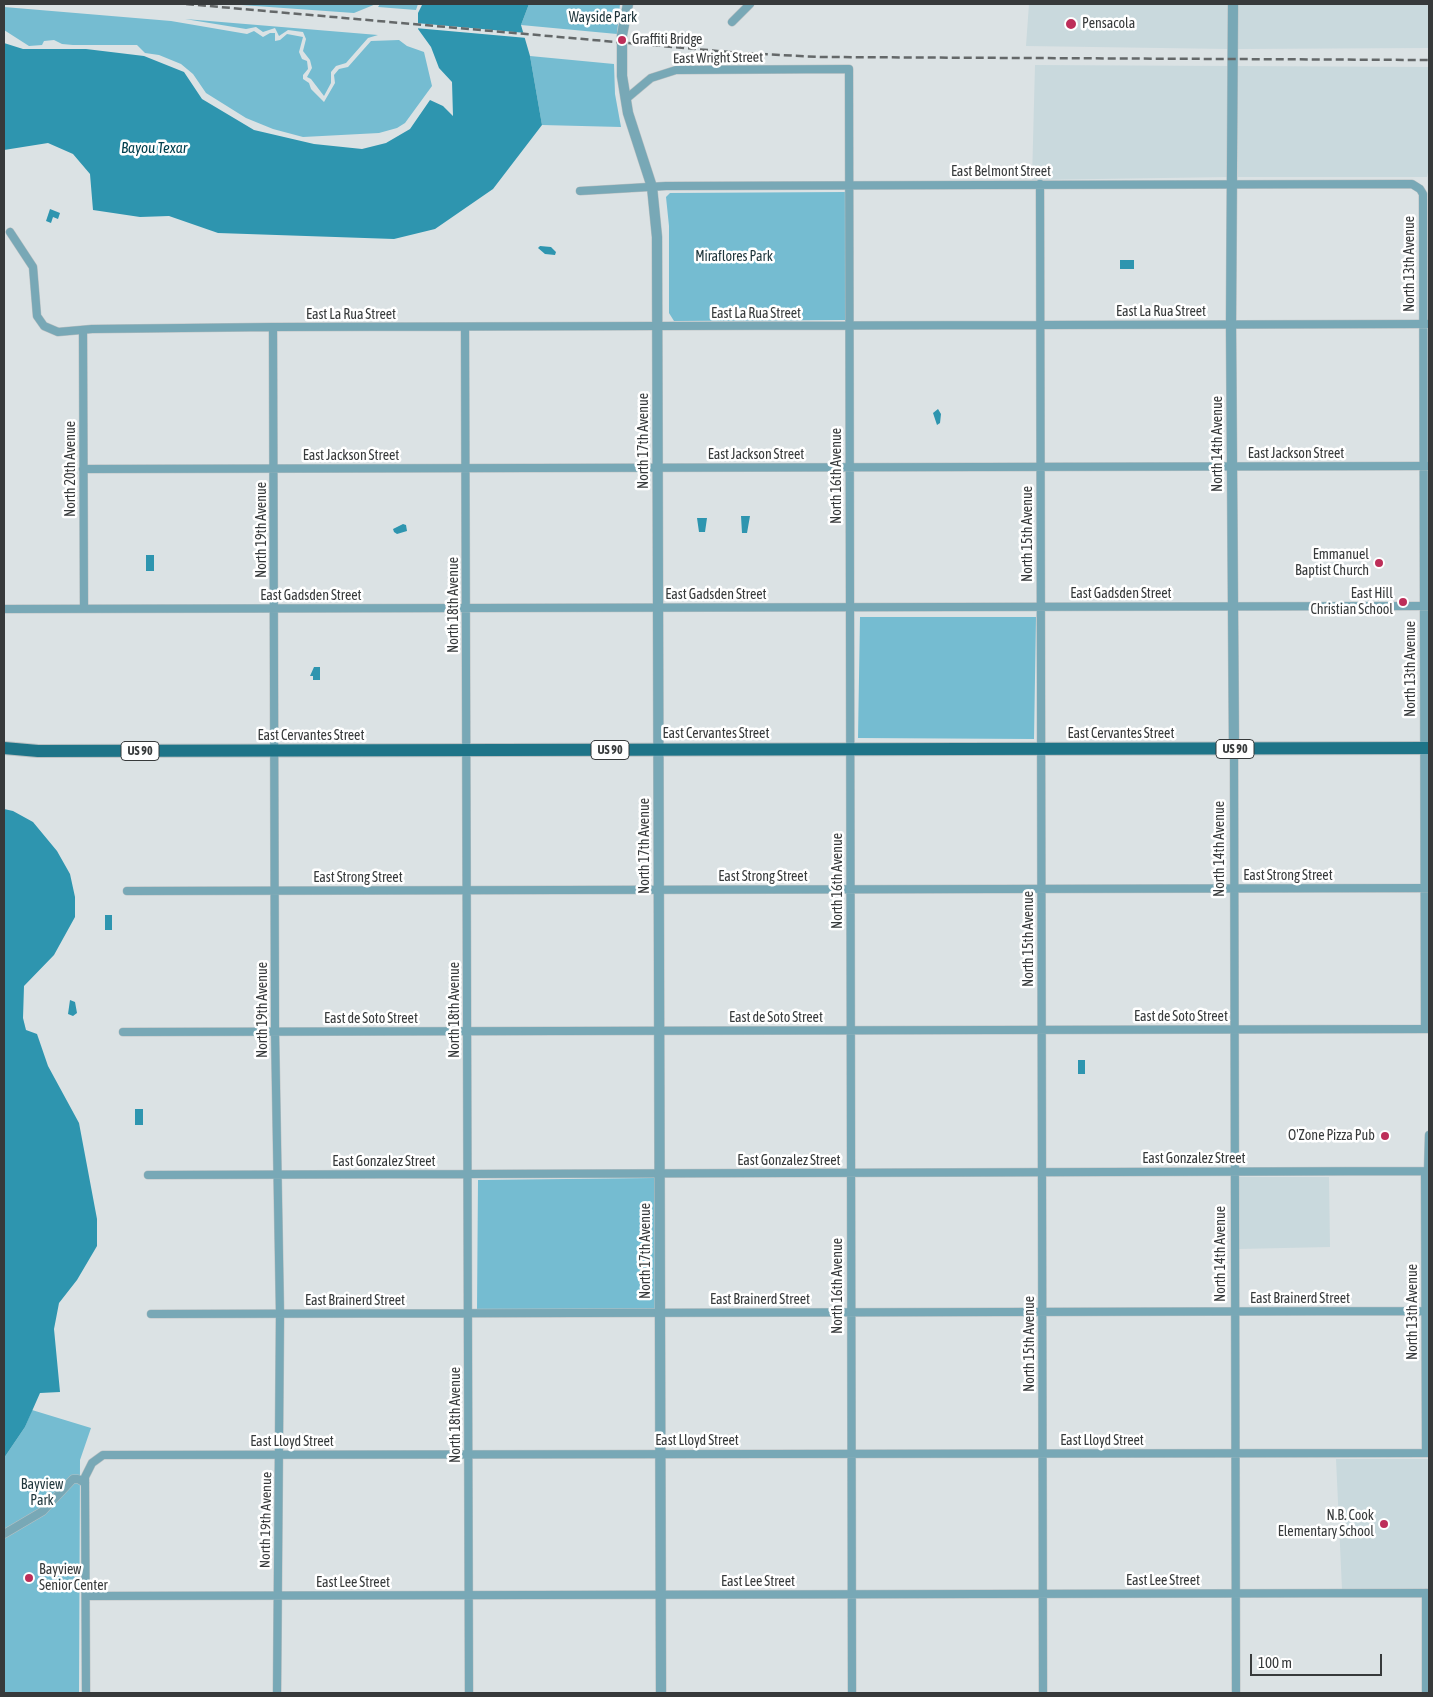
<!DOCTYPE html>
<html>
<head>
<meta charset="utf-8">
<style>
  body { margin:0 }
  #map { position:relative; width:1433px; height:1697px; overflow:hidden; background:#dbe2e4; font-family:"Asap Condensed",sans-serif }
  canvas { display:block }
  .frame { position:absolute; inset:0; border:5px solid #373a3b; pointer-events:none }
  .scale { position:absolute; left:1250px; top:1654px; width:132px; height:22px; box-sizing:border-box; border:2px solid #373a3b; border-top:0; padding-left:6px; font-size:15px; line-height:18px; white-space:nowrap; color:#373a3b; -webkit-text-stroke:4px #fff; paint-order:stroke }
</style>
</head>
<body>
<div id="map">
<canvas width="1433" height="1697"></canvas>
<div class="frame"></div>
<div class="scale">100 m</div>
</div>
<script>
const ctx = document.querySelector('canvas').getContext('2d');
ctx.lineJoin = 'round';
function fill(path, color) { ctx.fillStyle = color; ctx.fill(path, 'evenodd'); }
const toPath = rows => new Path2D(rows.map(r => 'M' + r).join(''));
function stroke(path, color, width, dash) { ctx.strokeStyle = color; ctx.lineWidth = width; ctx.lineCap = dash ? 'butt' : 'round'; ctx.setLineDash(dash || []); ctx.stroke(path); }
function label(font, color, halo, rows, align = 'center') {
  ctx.font = font + ' "Asap Condensed",sans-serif'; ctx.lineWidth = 5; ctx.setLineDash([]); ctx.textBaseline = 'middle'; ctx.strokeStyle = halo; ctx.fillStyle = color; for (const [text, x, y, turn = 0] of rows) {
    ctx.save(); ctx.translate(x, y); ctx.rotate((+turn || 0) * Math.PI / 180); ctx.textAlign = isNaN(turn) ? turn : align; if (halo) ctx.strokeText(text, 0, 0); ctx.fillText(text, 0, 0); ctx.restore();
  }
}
const built = toPath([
  [1029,4,1229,4,1228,49,1026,46],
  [1238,4,1429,4,1429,48,1237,49],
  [1035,65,1228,66,1229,177,1032,180],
  [1237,66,1429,67,1429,168,1427,177,1238,177],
  [1239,1177,1329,1177,1330,1247,1239,1249],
  [1336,1459,1429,1459,1429,1589,1342,1589]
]);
const green = toPath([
  [227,4,376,4,354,13],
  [380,4,418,4,416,10,378,7],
  [529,4,620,4,617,34,521,25],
  [4,7,171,21,247,34,254,31,263,37,270,33,275,33,275,41,280,40,287,34,303,37,299,52,302,59,307,61,308,69,303,75,303,79,309,83,311,89,324,102,335,83,334,75,339,69,348,67,371,41,399,40,407,46,424,52,432,86,405,123,397,128,379,133,303,137,273,129,246,118,206,93,193,74,181,64,159,55,145,53,137,45,73,45,62,44,54,40,44,41,42,45,29,46,4,30],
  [185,19,378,35,368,38,346,63,336,66,331,72,331,83,324,96,311,79,307,77,312,68,310,60,303,51,306,39,303,32,288,30,279,36,275,28,263,32,256,27,246,29],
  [530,56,614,64,615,94,621,127,542,125],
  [846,192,845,320,674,321,669,313,669,226,666,197,670,193],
  [860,617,1036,617,1034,739,858,738],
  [655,1178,655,1309,477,1309,478,1180],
  [32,1410,91,1428,80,1460,79,1693,4,1693,4,1458,25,1427]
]);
const water = toPath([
  [433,4,529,4,521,25,530,56,542,125,493,189,435,229,394,239,218,233,169,216,140,217,93,210,90,174,73,154,48,143,4,150,4,43,23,49,86,49,144,56,184,72,202,99,254,130,314,144,362,149,386,143,410,129,430,100,443,106,453,116,452,82,439,68,431,47,418,29,418,13,422,5],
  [50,209,60,213,58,219,53,217,51,223,46,221],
  [540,246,551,247,556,252,555,255,545,254,538,248],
  [1120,260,1134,260,1134,269,1120,269],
  [938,409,941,414,940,423,937,425,933,413],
  [741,516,750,516,747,533,742,533],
  [697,518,707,518,705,532,699,532],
  [403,524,406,525,407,531,397,534,394,532,393,529],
  [146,555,154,555,154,571,146,571],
  [314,667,320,667,320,680,313,680,313,676,310,676],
  [4,809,13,811,33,822,57,851,70,874,75,897,75,917,54,955,24,986,23,1018,26,1030,37,1034,48,1066,79,1123,97,1219,97,1246,77,1280,59,1303,54,1329,60,1392,40,1393,25,1427,4,1458],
  [105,915,112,915,112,930,105,930],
  [70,1000,75,1002,77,1013,73,1016,68,1014],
  [1078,1060,1085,1060,1085,1074,1078,1074],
  [135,1109,143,1109,143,1125,135,1125]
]);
const pier = toPath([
  [416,23,526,33,527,38,415,28]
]);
const minor = toPath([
  [732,22,750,4],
  [626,99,651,78,676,70,849,69,852,1693],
  [1040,184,1043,1693],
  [580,191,666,186,983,185,1412,184,1420,189,1423,194,1425,1029],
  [10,232,33,267,37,316,44,326,58,332,92,329,273,327,1429,324],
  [273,327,275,1031,280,1314,277,1693],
  [465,327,469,1693],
  [83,330,84,609],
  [83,469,1429,466],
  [4,609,1429,606],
  [1234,749,1236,1693],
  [127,891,1429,888],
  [123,1032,1429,1029],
  [1425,1171,1426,1453],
  [1428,1171,1429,1135],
  [148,1175,1429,1171],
  [151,1314,1429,1311],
  [4,1534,43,1511,73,1479,78,1479,85,1483],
  [86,1596,1429,1593],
  [86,1693,85,1477,92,1463,103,1455,1429,1453],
  [1426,1693,1426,1593]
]);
const tertiary = toPath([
  [628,4,622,35,622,76,628,113,652,187,657,237,661,1693],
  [1233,4,1231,325,1234,749]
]);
const primary = toPath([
  [4,748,38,751,1429,748]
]);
const rail = toPath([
  [186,4,741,53,820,57,1429,60]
]);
const markers = [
  [1071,24,6,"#bd2e59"],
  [622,40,5,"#bd2e59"],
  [1379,563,5,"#bd2e59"],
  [1403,602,5,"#bd2e59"],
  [1385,1136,5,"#bd2e59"],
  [1384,1524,5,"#bd2e59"],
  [29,1578,5,"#bd2e59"]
];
const shields = [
  [1235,749,38],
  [610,750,38],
  [140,751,38]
];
const shieldNames = [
  ["US 90",1235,749],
  ["US 90",610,750],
  ["US 90",140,751]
];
const parkNames = [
  ["Wayside Park",603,18],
  ["Miraflores Park",734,257],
  ["Bayview",42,1485],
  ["Park",42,1501]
];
const poiNames = [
  ["Pensacola",1082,24,"left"],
  ["Graffiti Bridge",632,40,"left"],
  ["Emmanuel",1369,555],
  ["Baptist Church",1369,571],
  ["East Hill",1393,594],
  ["Christian School",1393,610],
  ["O'Zone Pizza Pub",1375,1136],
  ["N.B. Cook",1374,1516],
  ["Elementary School",1374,1532],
  ["Bayview",39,1570,"left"],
  ["Senior Center",39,1586,"left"]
];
const streetNames = [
  ["East Wright Street",718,58,-1],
  ["East Belmont Street",1001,172],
  ["North 13th Avenue",1410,264,-90],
  ["East La Rua Street",1161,312],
  ["East La Rua Street",756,314],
  ["East La Rua Street",351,315],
  ["North 17th Avenue",644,441,-90],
  ["North 14th Avenue",1218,444,-90],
  ["East Jackson Street",1296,454],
  ["East Jackson Street",756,455],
  ["East Jackson Street",351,456],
  ["North 20th Avenue",71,469,-90],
  ["North 16th Avenue",837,476,-90],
  ["North 19th Avenue",262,530,-90],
  ["North 15th Avenue",1028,534,-90],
  ["East Gadsden Street",1121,594],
  ["East Gadsden Street",716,595],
  ["East Gadsden Street",311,596],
  ["North 18th Avenue",454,605,-90],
  ["North 13th Avenue",1411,669,-90],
  ["East Cervantes Street",716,734],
  ["East Cervantes Street",1121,734],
  ["East Cervantes Street",311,736],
  ["North 17th Avenue",645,846,-90],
  ["North 14th Avenue",1220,849,-90],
  ["East Strong Street",1288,876],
  ["East Strong Street",763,877],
  ["East Strong Street",358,878],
  ["North 16th Avenue",838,881,-90],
  ["North 15th Avenue",1029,939,-90],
  ["North 19th Avenue",263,1010,-90],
  ["North 18th Avenue",455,1010,-90],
  ["East de Soto Street",1181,1017],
  ["East de Soto Street",776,1018],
  ["East de Soto Street",371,1019],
  ["East Gonzalez Street",1194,1159],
  ["East Gonzalez Street",789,1161],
  ["East Gonzalez Street",384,1162],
  ["North 17th Avenue",646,1251,-90],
  ["North 14th Avenue",1221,1254,-90],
  ["North 16th Avenue",838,1286,-90],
  ["East Brainerd Street",1300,1299],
  ["East Brainerd Street",760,1300],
  ["East Brainerd Street",355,1301],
  ["North 13th Avenue",1413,1312,-90],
  ["North 15th Avenue",1030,1344,-90],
  ["North 18th Avenue",456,1415,-90],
  ["East Lloyd Street",697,1441],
  ["East Lloyd Street",1102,1441],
  ["East Lloyd Street",292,1442],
  ["North 19th Avenue",266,1520,-89],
  ["East Lee Street",1163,1581],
  ["East Lee Street",758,1582],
  ["East Lee Street",353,1583]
];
const waterNames = [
  ["Bayou Texar",154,148]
];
fill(built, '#c9d9dd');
fill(green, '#75bcd1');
fill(water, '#2e95af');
fill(pier, '#dbe2e4');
stroke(minor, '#bac0c2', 9);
stroke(tertiary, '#bac0c2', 11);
stroke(primary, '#bac0c2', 14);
stroke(minor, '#78a8b6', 8);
stroke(tertiary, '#78a8b6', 10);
stroke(primary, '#1e7488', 12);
stroke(rail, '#646869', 2.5, [8, 4]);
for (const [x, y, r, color] of markers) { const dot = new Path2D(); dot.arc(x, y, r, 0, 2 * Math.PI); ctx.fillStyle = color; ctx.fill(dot); stroke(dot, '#fff', 2); }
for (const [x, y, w] of shields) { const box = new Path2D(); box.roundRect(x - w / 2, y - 9.5, w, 19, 4); ctx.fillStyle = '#fff'; ctx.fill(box); stroke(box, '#373a3b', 1); }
label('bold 12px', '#373a3b', null, shieldNames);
label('14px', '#1e353b', '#fff', parkNames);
label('14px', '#373a3b', '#fff', poiNames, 'right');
label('14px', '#373a3b', '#fff', streetNames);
label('italic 15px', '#02414f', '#fff', waterNames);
</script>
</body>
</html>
